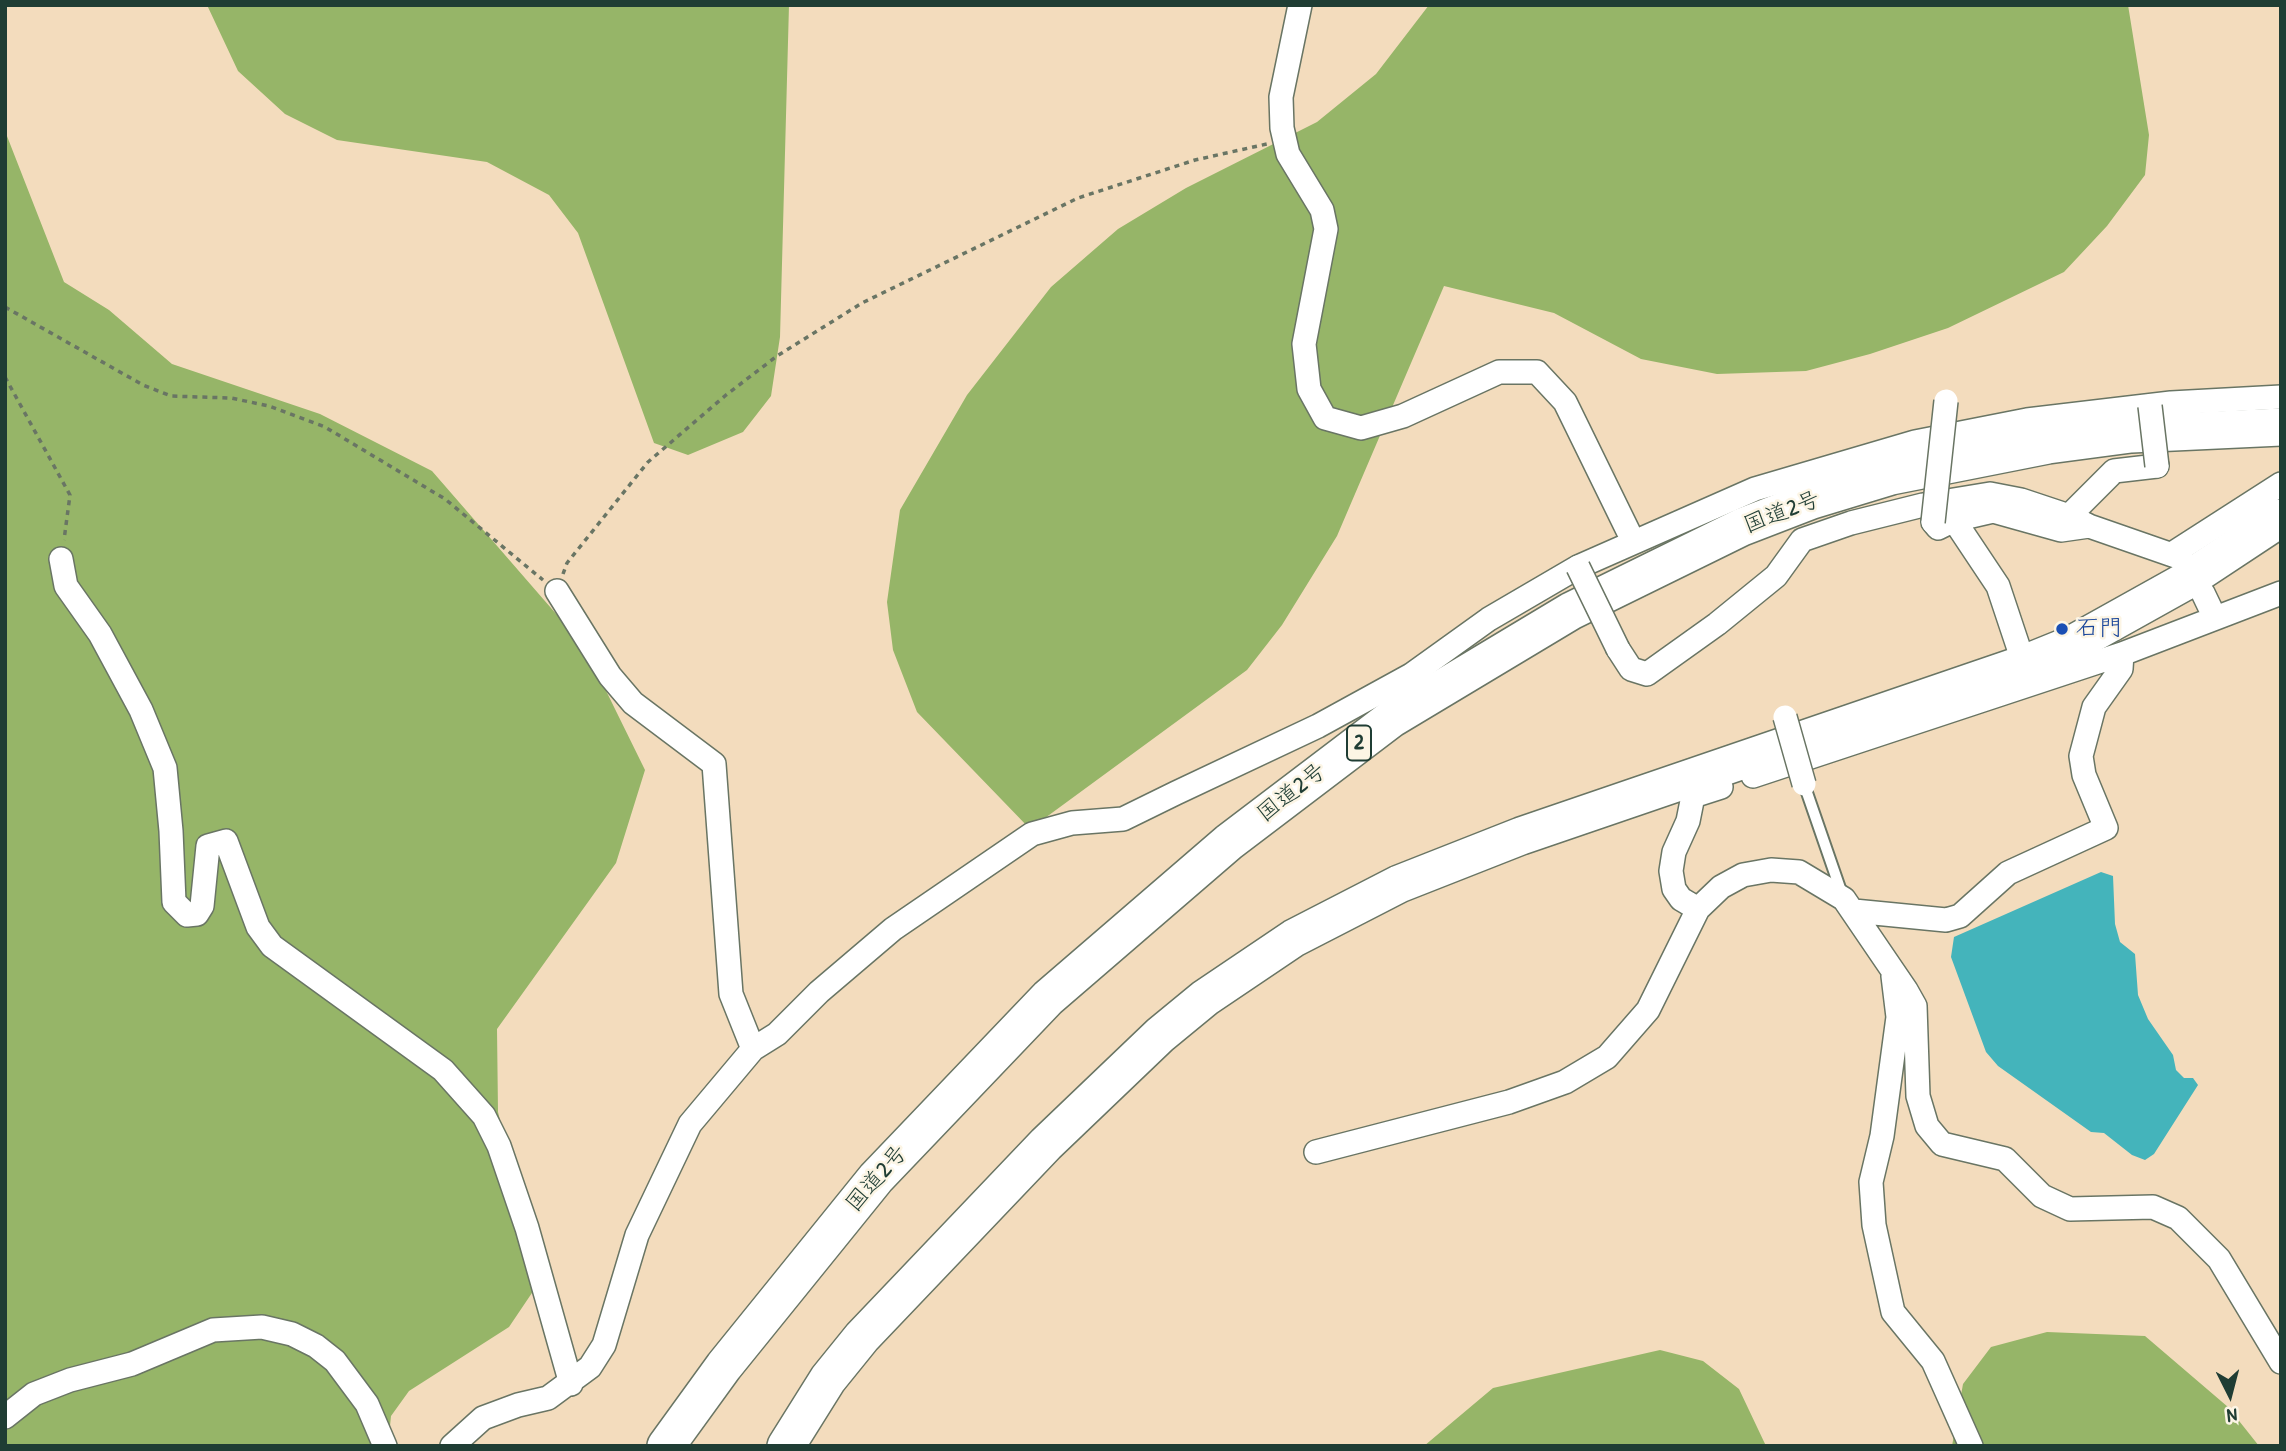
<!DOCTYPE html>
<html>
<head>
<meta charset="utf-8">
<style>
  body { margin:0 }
  #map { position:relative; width:2286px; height:1451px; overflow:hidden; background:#f3dcbd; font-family:"Patrick Hand",sans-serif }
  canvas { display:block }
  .frame { position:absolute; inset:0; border:7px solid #1f3d34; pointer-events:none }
  .north { position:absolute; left:2195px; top:1360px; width:70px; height:70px; -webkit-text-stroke:5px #fcf5e5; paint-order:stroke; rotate:174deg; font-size:19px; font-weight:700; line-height:28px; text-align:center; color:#1f3d34 }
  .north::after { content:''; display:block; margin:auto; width:24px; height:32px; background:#1f3d34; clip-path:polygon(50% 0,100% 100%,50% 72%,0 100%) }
</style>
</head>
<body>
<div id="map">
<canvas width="2286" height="1451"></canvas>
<div class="frame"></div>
<div class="north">N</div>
</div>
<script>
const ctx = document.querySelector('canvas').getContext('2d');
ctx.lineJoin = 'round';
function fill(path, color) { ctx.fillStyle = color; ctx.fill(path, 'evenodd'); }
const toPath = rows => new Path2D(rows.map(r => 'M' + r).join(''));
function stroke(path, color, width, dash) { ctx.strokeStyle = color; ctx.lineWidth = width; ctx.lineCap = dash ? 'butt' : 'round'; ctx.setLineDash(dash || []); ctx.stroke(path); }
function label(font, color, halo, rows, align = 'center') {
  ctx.font = font + ' "Patrick Hand","Klee One",sans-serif'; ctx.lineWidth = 5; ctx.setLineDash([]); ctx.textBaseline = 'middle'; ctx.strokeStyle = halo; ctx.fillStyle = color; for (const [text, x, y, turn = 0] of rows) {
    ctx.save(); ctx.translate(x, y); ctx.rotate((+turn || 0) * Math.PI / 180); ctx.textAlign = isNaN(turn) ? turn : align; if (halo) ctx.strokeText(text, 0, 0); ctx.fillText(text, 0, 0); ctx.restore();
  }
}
const forest = toPath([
  [207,5,789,5,780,337,771,396,743,432,688,455,654,443,578,233,549,195,487,162,337,140,285,114,238,71],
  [1429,5,2128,5,2149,135,2145,175,2107,226,2064,272,1948,328,1870,354,1806,371,1717,374,1641,359,1554,313,1444,286,1337,536,1282,625,1247,670,1030,829,917,712,893,650,887,602,900,510,967,395,1051,287,1118,229,1186,188,1317,122,1376,74],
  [5,131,64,282,109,310,172,364,320,414,432,471,584,646,645,770,616,863,497,1029,498,1112,540,1281,509,1327,409,1391,391,1416,388,1446,5,1446],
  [2047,1332,2145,1336,2228,1407,2259,1446,1952,1446,1963,1384,1991,1347],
  [1660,1350,1703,1361,1739,1389,1766,1446,1424,1446,1493,1388]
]);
const water = toPath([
  [2101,872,2113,876,2115,924,2120,942,2135,954,2138,995,2148,1019,2173,1055,2176,1070,2184,1078,2193,1078,2198,1085,2154,1154,2145,1160,2132,1155,2104,1133,2091,1132,1998,1066,1986,1052,1951,957,1954,937]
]);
const path = toPath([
  [5,307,143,385,171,396,231,398,269,406,325,427,445,499,543,580],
  [5,377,70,495,64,540],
  [563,574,567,563,648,462,726,395,777,356,862,303,1078,198,1195,160,1267,144]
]);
const service = toPath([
  [1804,784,1842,894]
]);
const minor = toPath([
  [1300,5,1281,97,1282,128,1288,154,1322,210,1326,229,1304,344,1309,389,1325,418,1361,428,1403,416,1499,372,1537,372,1565,402,1633,541],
  [2069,516,2114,471,2157,466],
  [1954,520,1998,586,2024,664],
  [1933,522,1938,528,1954,520,1993,511,2061,530,2089,526],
  [2172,554,2281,484],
  [61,559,66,586,100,634,141,710,165,768,171,831,174,902,187,915,197,914,202,906,208,846,226,841,258,927,272,946,443,1070,484,1116,499,1146,527,1228,571,1384],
  [557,591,610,676,633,703,714,764,731,994,753,1049],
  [2203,593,2214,616],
  [1618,649,1631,669,1647,674,1717,624,1776,576,1802,540,1851,523,1923,505,1990,494,2021,500,2069,516,2089,526,2181,558],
  [1753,776,2122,654,2281,593],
  [1698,909,1681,899,1674,889,1671,871,1674,852,1688,821,1693,796,1721,787],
  [1854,911,1946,920,1960,916,2008,873,2106,828,2084,775,2081,756,2094,707,2121,669,2122,654],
  [1893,976,1898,1017,1882,1136,1871,1182,1874,1225,1893,1312,1933,1361,1971,1446],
  [1316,1152,1509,1102,1565,1082,1607,1057,1648,1010,1698,909,1721,887,1743,875,1771,870,1799,872,1844,899,1906,990,1915,1006,1918,1096,1927,1126,1942,1144,2005,1159,2042,1196,2070,1209,2153,1207,2178,1218,2219,1259,2281,1362],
  [5,1417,34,1394,70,1380,132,1364,213,1330,262,1327,292,1334,316,1346,335,1361,367,1404,385,1446],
  [452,1446,483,1418,518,1405,548,1398,590,1367,604,1345,637,1235,690,1124,753,1049,777,1034,819,992,893,929,1032,834,1072,823,1123,819,1176,793,1318,726,1411,675,1489,619,1578,567,1755,489,1915,442,2027,420,2171,403,2281,397]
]);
const trunk = toPath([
  [666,1446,724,1366,876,1178,1048,998,1229,842,1391,719,1571,611,1742,527,1812,500,1891,476,2048,445,2131,434,2281,427],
  [786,1446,828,1379,862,1337,1046,1144,1160,1035,1205,998,1294,938,1399,884,1521,836,2024,664,2071,645,2184,582,2281,518]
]);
const minorBridge = toPath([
  [2150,406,2157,466],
  [1933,522,1946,401],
  [1578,567,1618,649],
  [1785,717,1804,784]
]);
const markers = [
  [2062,629,7,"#1a4fb4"]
];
const shields = [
  [1359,743,24]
];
const shieldNames = [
  ["2",1359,743]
];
const streetNames = [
  ["国道2号",1782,513,-21],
  ["国道2号",1292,793,-38],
  ["国道2号",877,1179,-49]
];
const transitNames = [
  ["石門",2076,629]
];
fill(forest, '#96b568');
fill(water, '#44b4bb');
stroke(service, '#697564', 14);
stroke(minor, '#697564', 26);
stroke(trunk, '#697564', 40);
stroke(path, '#697564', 3.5, [5, 5]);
stroke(service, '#fff', 10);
stroke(minor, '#fff', 23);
stroke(trunk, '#fff', 37);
stroke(minorBridge, '#697564', 26, []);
stroke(minorBridge, '#fff', 23);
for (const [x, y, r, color] of markers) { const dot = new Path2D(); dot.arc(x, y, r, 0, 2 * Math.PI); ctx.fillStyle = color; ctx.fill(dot); stroke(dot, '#fcf5e5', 2.5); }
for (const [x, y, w] of shields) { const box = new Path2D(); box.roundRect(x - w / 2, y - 17.5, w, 35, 5); ctx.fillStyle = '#fcf5e5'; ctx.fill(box); stroke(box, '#1f3d34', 2); }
label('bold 21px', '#1f3d34', null, shieldNames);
label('23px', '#1f3d34', '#fcf5e5', streetNames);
label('23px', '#164399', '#fcf5e5', transitNames, 'left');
</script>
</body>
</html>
